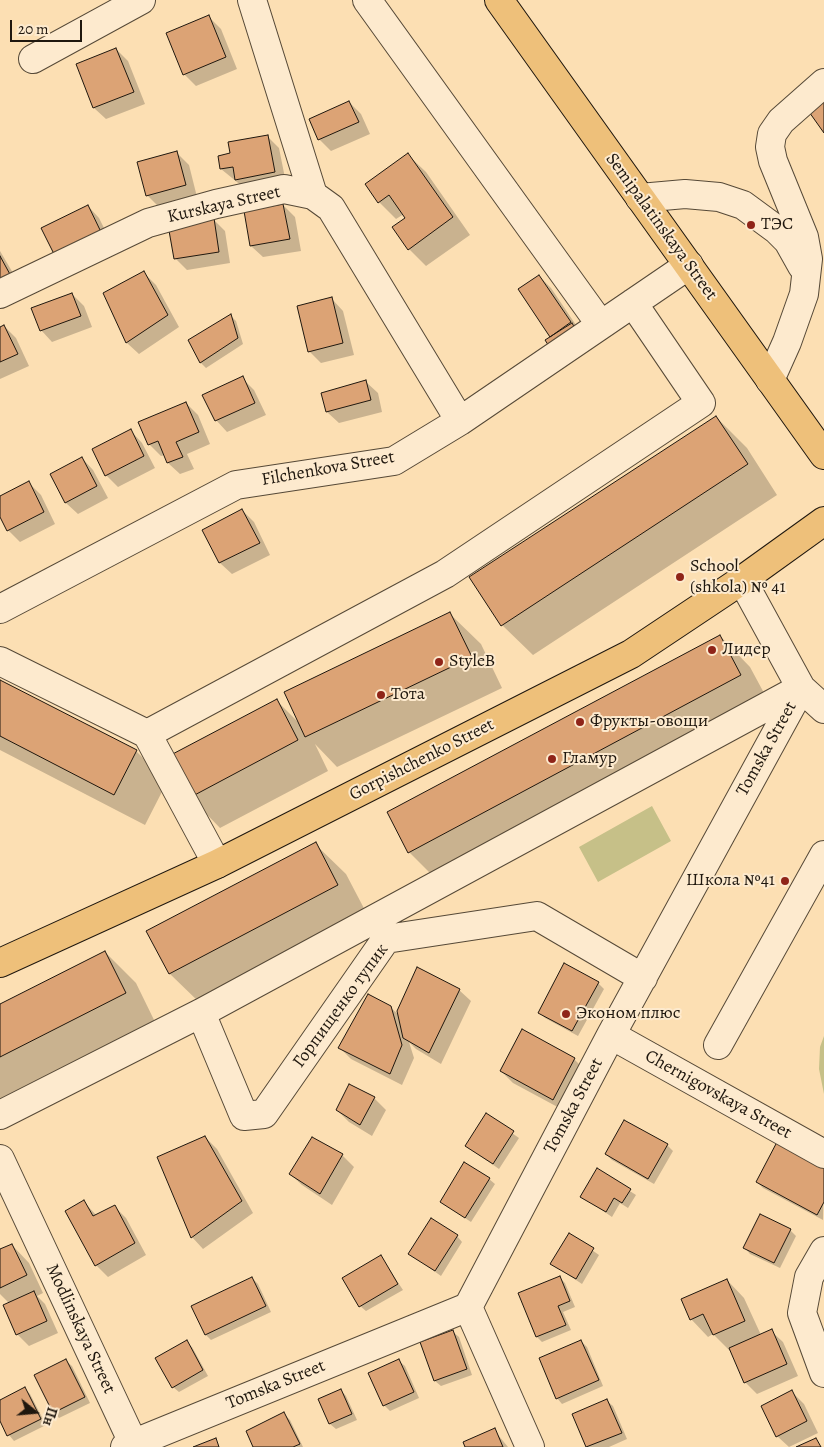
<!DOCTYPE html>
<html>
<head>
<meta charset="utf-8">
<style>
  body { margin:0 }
  #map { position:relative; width:824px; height:1447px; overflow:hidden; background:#fcdfb3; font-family:Alegreya,serif }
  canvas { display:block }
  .north { position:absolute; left:10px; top:1387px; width:50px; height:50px; -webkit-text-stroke:4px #fdeace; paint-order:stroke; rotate:107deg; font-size:14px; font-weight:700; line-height:20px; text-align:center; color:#1f170e }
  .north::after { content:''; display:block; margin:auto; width:18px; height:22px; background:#1f170e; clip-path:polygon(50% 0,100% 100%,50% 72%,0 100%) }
  .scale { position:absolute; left:10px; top:20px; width:72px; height:22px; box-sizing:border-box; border:2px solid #1f170e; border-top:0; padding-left:6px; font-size:15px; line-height:18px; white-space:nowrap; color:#1f170e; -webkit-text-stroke:4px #fdeace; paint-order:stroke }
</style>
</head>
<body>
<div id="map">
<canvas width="824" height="1447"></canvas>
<div class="north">Пн</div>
<div class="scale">20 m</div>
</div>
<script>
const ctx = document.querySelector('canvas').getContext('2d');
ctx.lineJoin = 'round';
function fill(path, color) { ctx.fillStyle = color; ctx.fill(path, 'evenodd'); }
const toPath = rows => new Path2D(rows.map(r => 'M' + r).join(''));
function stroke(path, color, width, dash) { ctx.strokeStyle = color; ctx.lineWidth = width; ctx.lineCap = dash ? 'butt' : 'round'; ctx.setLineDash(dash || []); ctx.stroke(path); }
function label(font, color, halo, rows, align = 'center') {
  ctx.font = font + ' Alegreya,serif'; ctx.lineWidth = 4; ctx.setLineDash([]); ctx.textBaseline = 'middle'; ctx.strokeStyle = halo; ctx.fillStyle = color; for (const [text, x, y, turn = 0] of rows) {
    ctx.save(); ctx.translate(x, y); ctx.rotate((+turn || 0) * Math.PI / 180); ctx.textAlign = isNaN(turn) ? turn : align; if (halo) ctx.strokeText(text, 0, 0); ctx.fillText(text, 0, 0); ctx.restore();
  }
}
const green = toPath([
  [652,806,671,841,598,882,579,847],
  [824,1036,824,1094,819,1069,820,1047]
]);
const shadow = toPath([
  [209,17,221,29,237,69,196,86,184,74],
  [116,49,128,61,145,104,106,119,94,108],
  [349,102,361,114,370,134,331,151,319,139],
  [267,136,279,148,286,183,248,191,221,169,231,154],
  [177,153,189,165,197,197,159,207,147,195],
  [408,155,426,172,470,235,426,266,409,249,407,218,404,214,396,219,379,202],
  [283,205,295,217,301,251,263,257,251,246],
  [88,206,99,218,112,244,67,267],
  [213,219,225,231,230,263,187,270,175,258],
  [0,251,23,290,0,302],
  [144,273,156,285,179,327,139,354,127,343,105,294],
  [539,276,551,288,582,334,551,336],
  [72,294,84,306,92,327,52,342,41,330],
  [332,299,343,311,354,355,321,363,309,351],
  [231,316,236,321,243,344,206,368,201,363,190,340],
  [4,326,16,338,29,366,0,379,0,328],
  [242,378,254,390,266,415,227,432,216,420],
  [366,382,378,393,382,412,339,423,327,412],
  [186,403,198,415,210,444,187,454,194,469,180,474,168,463,165,455,161,456,149,444,140,423],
  [716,417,747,448,777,495,533,655,502,625],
  [131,431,142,443,155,468,118,487,106,475],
  [82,458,93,470,108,498,78,514,66,503,51,474],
  [29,483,41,495,55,524,20,542,8,530,0,514,0,498],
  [242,510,254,522,270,555,232,574,220,563,203,530],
  [450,614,481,644,502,688,337,767,315,744,328,771,220,828,190,797,277,701,301,725],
  [720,636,750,667,771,706,440,883,409,852],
  [0,681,136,751,167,782,145,825,0,750],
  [315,844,346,874,368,916,201,1004,170,974,148,932],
  [105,952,136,983,156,1024,0,1103,0,1006],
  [598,983,604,989,578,1036,545,1018,539,1012],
  [459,990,471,1001,441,1064,416,1049,409,1042,414,1058,402,1085,351,1059,339,1047,390,1007,399,1015],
  [523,1031,574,1059,586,1071,565,1111,513,1083,501,1071],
  [350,1086,374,1098,386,1110,372,1136,349,1122,337,1110],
  [486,1115,519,1138,499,1169,466,1146],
  [205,1137,217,1149,253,1213,203,1249,192,1237],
  [667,1145,673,1151,654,1184,612,1160,606,1154],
  [342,1155,354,1167,332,1205,302,1185,290,1174],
  [824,1169,823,1220,763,1188,757,1182],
  [597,1170,636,1195,628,1208,620,1203,612,1217,581,1196],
  [489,1179,495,1184,471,1222,441,1202],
  [84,1202,97,1216,114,1206,126,1218,146,1255,108,1277,96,1265],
  [760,1216,790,1230,796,1236,780,1268,750,1254,745,1248],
  [569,1234,599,1255,582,1284,552,1264],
  [457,1236,462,1242,441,1276,410,1254],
  [12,1245,29,1263,43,1293,37,1296,45,1304,58,1333,29,1346,17,1334,9,1303,0,1294,0,1251],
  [381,1257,403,1290,366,1311,360,1306],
  [559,1277,565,1283,575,1307,563,1312,571,1330,542,1342,537,1337],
  [252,1278,258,1284,271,1312,211,1340,206,1335],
  [727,1280,744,1298,761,1335,771,1331,783,1342,798,1376,757,1394,745,1382,731,1352,713,1334,708,1337,691,1319],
  [453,1332,459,1337,472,1375,441,1386,435,1381,422,1343],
  [581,1341,587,1347,603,1386,562,1404,557,1398],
  [186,1342,192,1347,208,1376,179,1392,173,1387],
  [66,1361,72,1366,90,1403,59,1418,54,1412],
  [399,1361,405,1366,419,1398,390,1411,384,1405],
  [24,1388,30,1394,46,1425,14,1441,9,1435,0,1418,0,1401],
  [341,1390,346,1396,357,1420,336,1429,330,1424,319,1400],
  [792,1392,804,1404,818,1433,789,1447,777,1436],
  [607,1401,613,1406,627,1439,609,1447,588,1447,574,1415],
  [284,1414,290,1420,303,1447,255,1447],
  [494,1430,508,1447,467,1447]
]);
const building = toPath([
  [209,15,226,57,183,75,166,33,209,15],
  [116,48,134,92,93,108,76,64,116,48],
  [824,97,824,133,807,109,824,97],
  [349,101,359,122,318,140,309,119,349,101],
  [268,135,275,172,235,180,233,167,220,169,218,156,230,153,228,142,268,135],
  [177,151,186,185,146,196,137,162,177,151],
  [408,153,453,217,408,250,392,227,405,218,389,195,378,203,365,184,408,153],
  [283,204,290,239,250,246,244,211,283,204],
  [88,205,101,232,55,256,41,228,88,205],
  [214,218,219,252,174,259,168,225,214,218],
  [0,256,12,278,0,284,0,256],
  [144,271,168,315,126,343,103,293,144,271],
  [539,275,571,322,550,337,518,289,539,275],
  [72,293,81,316,40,331,31,308,72,293],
  [332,297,343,343,308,352,297,306,332,297],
  [231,314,238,338,200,363,188,340,231,314],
  [572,323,580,337,554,354,545,340,572,323],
  [4,325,18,354,0,362,0,327,4,325],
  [243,376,255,403,215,421,202,395,243,376],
  [366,380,371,400,326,412,321,393,366,380],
  [186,402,199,432,176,442,183,457,167,463,158,441,148,445,138,422,186,402],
  [716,416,748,464,501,626,469,577,716,416],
  [131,429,144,456,105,476,92,449,131,429],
  [82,457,97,486,65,503,50,474,82,457],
  [29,481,44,512,7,531,0,517,0,496,29,481],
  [242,509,260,543,219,563,202,530,242,509],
  [450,612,472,657,305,737,284,692,450,612],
  [720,635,741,675,408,853,387,812,720,635],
  [0,680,137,750,114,795,0,736,0,680],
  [277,699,298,740,189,798,167,757,277,699],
  [316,842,338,885,169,974,146,931,316,842],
  [105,951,126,993,0,1057,0,1004,105,951],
  [564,963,599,982,572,1031,538,1013,564,963],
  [417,967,460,989,429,1053,403,1038,397,1011,417,967],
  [368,994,391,1006,402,1045,390,1074,338,1048,368,994],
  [522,1029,575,1058,553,1100,500,1071,522,1029],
  [349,1084,375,1097,360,1125,336,1110,349,1084],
  [486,1113,514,1131,493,1164,465,1146,486,1113],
  [624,1120,668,1144,648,1179,605,1154,624,1120],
  [205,1136,242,1201,191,1238,157,1157,205,1136],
  [312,1137,343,1154,320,1194,289,1174,312,1137],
  [777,1142,824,1167,824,1202,817,1215,756,1182,777,1142],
  [464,1162,490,1178,465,1218,440,1202,464,1162],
  [597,1168,631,1189,622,1203,614,1198,606,1212,580,1197,597,1168],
  [84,1200,93,1216,115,1205,135,1243,95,1266,65,1211,84,1200],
  [760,1214,791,1229,774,1263,743,1248,760,1214],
  [431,1218,458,1235,435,1271,408,1254,431,1218],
  [569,1233,594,1248,576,1279,550,1264,569,1233],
  [12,1244,27,1275,0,1288,0,1249,12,1244],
  [381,1255,398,1284,359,1307,342,1278,381,1255],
  [560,1276,570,1301,558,1306,566,1325,536,1337,518,1293,560,1276],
  [252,1277,266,1306,205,1335,191,1306,252,1277],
  [727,1279,745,1321,713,1335,703,1314,690,1320,681,1299,727,1279],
  [34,1291,47,1321,16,1335,3,1305,34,1291],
  [772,1329,787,1364,744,1383,729,1348,772,1329],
  [453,1330,467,1369,434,1381,420,1342,453,1330],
  [187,1340,203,1370,172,1388,155,1358,187,1340],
  [581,1340,599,1380,556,1399,539,1358,581,1340],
  [66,1359,85,1397,53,1413,34,1375,66,1359],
  [399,1359,414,1392,383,1406,368,1373,399,1359],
  [25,1387,41,1419,7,1436,0,1421,0,1400,25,1387],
  [341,1389,352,1414,329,1424,318,1399,341,1389],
  [792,1390,807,1421,776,1437,761,1406,792,1390],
  [607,1399,622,1433,586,1447,572,1414,607,1399],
  [284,1412,300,1444,293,1447,253,1447,246,1431,284,1412],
  [495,1428,503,1447,465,1447,463,1442,495,1428],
  [216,1438,219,1447,193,1447,216,1438],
  [816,1438,821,1447,796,1447,816,1438]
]);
const minor = toPath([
  [252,0,313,195],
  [367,0,601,325],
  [33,59,141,0],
  [640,198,685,194,719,197,743,205,777,230,788,241,802,266],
  [0,294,148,223,216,204,284,189,313,195,331,208,460,421],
  [770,380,787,342,804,294,808,259,804,237,773,161,770,147,772,134,781,121,824,83],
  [0,609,236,485,394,461,460,421,689,265],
  [0,661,147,734],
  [217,864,147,734,445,574,701,403,633,303],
  [201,1013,244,1116,264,1114,386,939,537,916,643,978],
  [611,1035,824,1154],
  [718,1045,824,855],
  [0,1115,201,1013,801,688,824,709],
  [0,1159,135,1447],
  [824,1251,809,1277,802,1313,824,1373],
  [468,1307,530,1447],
  [125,1447,468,1307,611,1035,801,688,742,580]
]);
const major = toPath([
  [499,0,824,455],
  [0,963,217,864,631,654,742,580,824,521]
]);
const markers = [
  [751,225,5,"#8f2418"],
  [680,577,5,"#8f2418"],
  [712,650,5,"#8f2418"],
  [439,662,5,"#8f2418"],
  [381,695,5,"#8f2418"],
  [580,722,5,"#8f2418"],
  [552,759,5,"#8f2418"],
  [785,881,5,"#8f2418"],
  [566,1014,5,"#8f2418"]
];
const streetNames = [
  ["Kurskaya Street",224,205,-13],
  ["Semipalatinskaya Street",661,227,54],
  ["Filchenkova Street",328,469,-10],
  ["Tomska Street",767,749,-61],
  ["Gorpishchenko Street",422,760,-27],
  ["Горпищенко тупик",341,1006,-54],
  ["Chernigovskaya Street",718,1095,29],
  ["Tomska Street",574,1106,-62],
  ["Modlinskaya Street",80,1329,65],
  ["Tomska Street",276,1385,-22]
];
const poiNames = [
  ["ТЭС",761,225],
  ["School",690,567],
  ["(shkola) № 41",690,588],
  ["Лидер",722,650],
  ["StyleB",449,662],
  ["Тота",391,695],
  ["Фрукты-овощи",590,722],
  ["Гламур",562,759],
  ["Школа №41",775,881,"right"],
  ["Эконом плюс",576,1014]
];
fill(green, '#c6c088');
fill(shadow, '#0003');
fill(building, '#dca375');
stroke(building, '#1f170e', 1);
stroke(minor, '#564937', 30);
stroke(major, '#1f170e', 30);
stroke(minor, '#fdeace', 28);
stroke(major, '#eec07a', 28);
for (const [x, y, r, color] of markers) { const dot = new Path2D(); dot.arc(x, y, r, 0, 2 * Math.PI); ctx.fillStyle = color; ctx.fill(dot); stroke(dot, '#fdeace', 2); }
label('18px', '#1f170e', '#fdeace', streetNames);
label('18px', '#1f170e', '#fdeace', poiNames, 'left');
</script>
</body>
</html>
